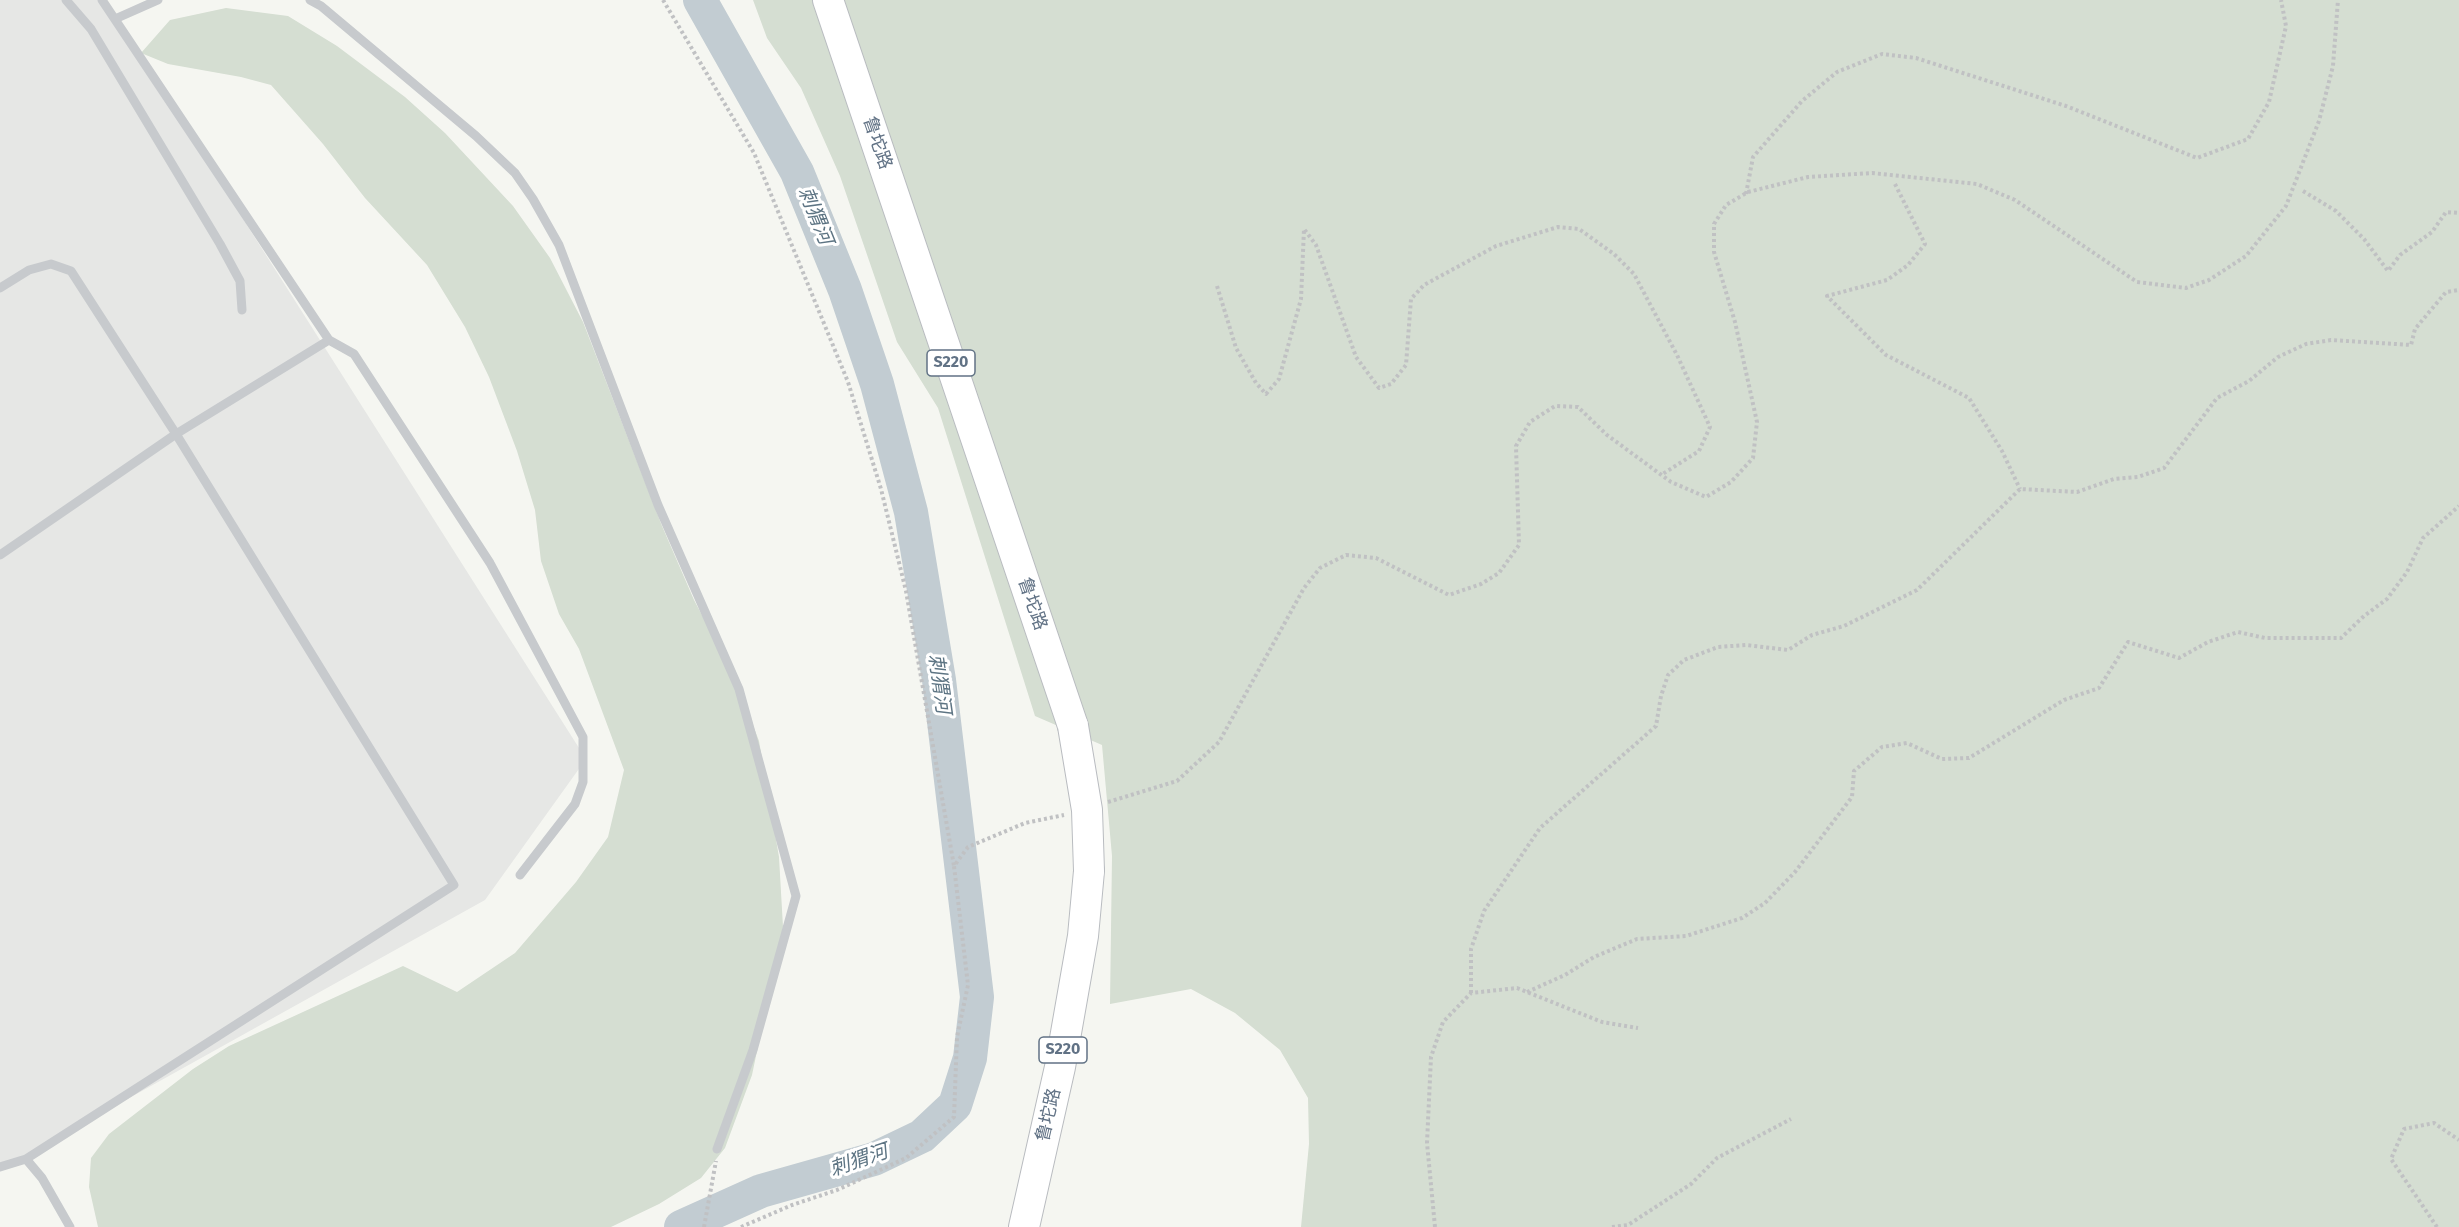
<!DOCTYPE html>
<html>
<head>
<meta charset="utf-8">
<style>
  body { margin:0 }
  canvas { display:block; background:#f5f6f1 }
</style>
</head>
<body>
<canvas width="2459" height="1227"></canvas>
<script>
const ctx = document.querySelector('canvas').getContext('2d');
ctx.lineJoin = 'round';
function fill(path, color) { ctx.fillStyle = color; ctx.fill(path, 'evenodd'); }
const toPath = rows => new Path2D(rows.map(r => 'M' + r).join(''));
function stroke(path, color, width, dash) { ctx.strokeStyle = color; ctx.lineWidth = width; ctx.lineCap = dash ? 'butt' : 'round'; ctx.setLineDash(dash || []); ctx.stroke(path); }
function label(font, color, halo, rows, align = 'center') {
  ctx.font = font + ' "Fira Sans","Noto Sans SC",sans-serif'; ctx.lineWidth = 6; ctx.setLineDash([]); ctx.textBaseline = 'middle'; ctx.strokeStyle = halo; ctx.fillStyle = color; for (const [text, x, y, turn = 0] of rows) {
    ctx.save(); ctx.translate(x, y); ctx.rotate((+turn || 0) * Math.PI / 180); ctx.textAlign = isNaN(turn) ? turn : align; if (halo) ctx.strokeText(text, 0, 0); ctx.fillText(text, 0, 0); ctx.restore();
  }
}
const built = toPath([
  [0,0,104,0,586,759,485,900,0,1170]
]);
const green = toPath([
  [753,0,2459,0,2459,1227,1301,1227,1309,1144,1308,1098,1280,1050,1235,1013,1191,989,1110,1004,1112,856,1102,745,1035,716,938,408,897,342,840,176,801,88,767,38],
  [226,8,288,16,337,46,405,97,445,133,513,206,550,258,583,322,662,526,694,600,735,678,759,741,779,857,783,927,752,1075,725,1148,701,1178,659,1204,611,1227,98,1227,89,1187,91,1158,109,1134,193,1069,229,1046,403,966,457,992,515,953,576,882,608,837,624,770,579,649,559,614,541,561,535,510,517,451,489,377,465,327,427,265,365,198,323,144,271,85,241,77,168,64,141,53,170,20]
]);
const river = toPath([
  [681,1227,761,1191,874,1159,922,1136,955,1105,970,1058,977,997,939,680,911,512,877,384,845,290,797,172,700,0]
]);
const path = toPath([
  [663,0,754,153,848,382,881,489,906,591,954,866],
  [1895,184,1925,244,1908,265,1887,280,1827,296,1886,355,1969,398,2002,451,2020,489],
  [2303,191,2336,211,2364,239,2388,271,2400,255,2432,232,2446,212,2459,213],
  [1746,194,1753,157,1802,101,1837,72,1882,54,1916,58,2066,106,2197,158,2248,139,2269,102,2286,26,2281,0],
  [1217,286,1236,348,1256,383,1266,394,1279,379,1301,299,1304,229,1316,245,1356,357,1379,388,1391,384,1406,365,1411,299,1424,285,1496,246,1558,227,1579,229,1614,254,1634,274,1677,355,1710,427,1699,451,1661,475],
  [1108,802,1177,781,1219,742,1304,588,1320,568,1346,555,1376,558,1449,595,1481,584,1499,573,1519,545,1516,446,1530,422,1555,406,1578,407,1607,435,1671,482,1706,497,1731,482,1753,458,1757,422,1735,322,1714,252,1714,224,1726,205,1748,192,1808,177,1872,173,1977,184,2015,200,2137,282,2186,288,2209,280,2246,256,2286,206,2319,121,2333,66,2338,0],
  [1527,992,1565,975,1594,957,1637,939,1686,936,1742,918,1765,903,1795,872,1852,797,1854,771,1882,747,1907,743,1942,759,1969,758,2064,700,2099,688,2128,642,2179,658,2208,642,2238,632,2265,638,2341,638,2364,616,2387,599,2407,572,2423,538,2459,506],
  [1471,993,1471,949,1484,911,1540,828,1656,726,1661,696,1668,675,1684,660,1718,647,1746,645,1788,650,1812,635,1844,626,1917,590,2020,489,2077,492,2114,479,2138,477,2164,468,2217,398,2249,381,2278,357,2306,344,2331,340,2411,345,2415,329,2446,292,2459,290],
  [704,1227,716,1161],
  [741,1227,792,1205,837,1190,906,1158,954,1117,957,1037,968,985,954,866,968,847,1025,823,1064,815],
  [1435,1227,1427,1143,1431,1057,1443,1022,1471,993,1517,988,1602,1022,1638,1028],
  [1612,1227,1628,1225,1691,1184,1717,1158,1791,1119],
  [2437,1227,2391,1159,2404,1129,2434,1123,2459,1140]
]);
const service = toPath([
  [66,0,91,29,220,244,240,281,242,310],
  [310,0,321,6,476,136,515,173,533,199,559,245,658,505,739,689,796,896,753,1050,717,1149],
  [115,19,158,0],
  [0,288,29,270,51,264,71,271,176,434,454,885,26,1159,42,1178,70,1227],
  [329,340,354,354,490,563,583,737,583,782,575,804,520,875],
  [0,555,176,434,329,340,102,0],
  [0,1167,26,1159]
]);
const primary = toPath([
  [828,0,1073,726],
  [1024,1227,1060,1067,1083,936,1089,871]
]);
const primaryBridge = toPath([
  [1073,726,1087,810,1089,871]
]);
const shields = [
  [951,363,48],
  [1063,1050,48]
];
const shieldNames = [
  ["S220",951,363],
  ["S220",1063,1050]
];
const streetNames = [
  ["鲁坨路",877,143,71],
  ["鲁坨路",1032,604,71],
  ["鲁坨路",1049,1115,-77]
];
const waterNames = [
  ["刺猬河",815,216,68],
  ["刺猬河",939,684,82],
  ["刺猬河",859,1161,-19]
];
fill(built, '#e6e7e5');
fill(green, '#d5ded2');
stroke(river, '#c2ccd2', 34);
stroke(primary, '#b9bcc0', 32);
stroke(path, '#c0c1c3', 4, [3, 3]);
stroke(service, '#c7cacd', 9);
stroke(primary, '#fff', 30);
stroke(primaryBridge, '#b9bcc0', 32, []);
stroke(primaryBridge, '#fff', 30);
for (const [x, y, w] of shields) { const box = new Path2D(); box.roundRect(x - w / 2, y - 13, w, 26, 4.5); ctx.fillStyle = '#fff'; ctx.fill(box); stroke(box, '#617285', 1.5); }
label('bold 16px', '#617285', null, shieldNames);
label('18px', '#617285', '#fff', streetNames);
label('italic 20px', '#5d7483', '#fff', waterNames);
</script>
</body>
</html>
